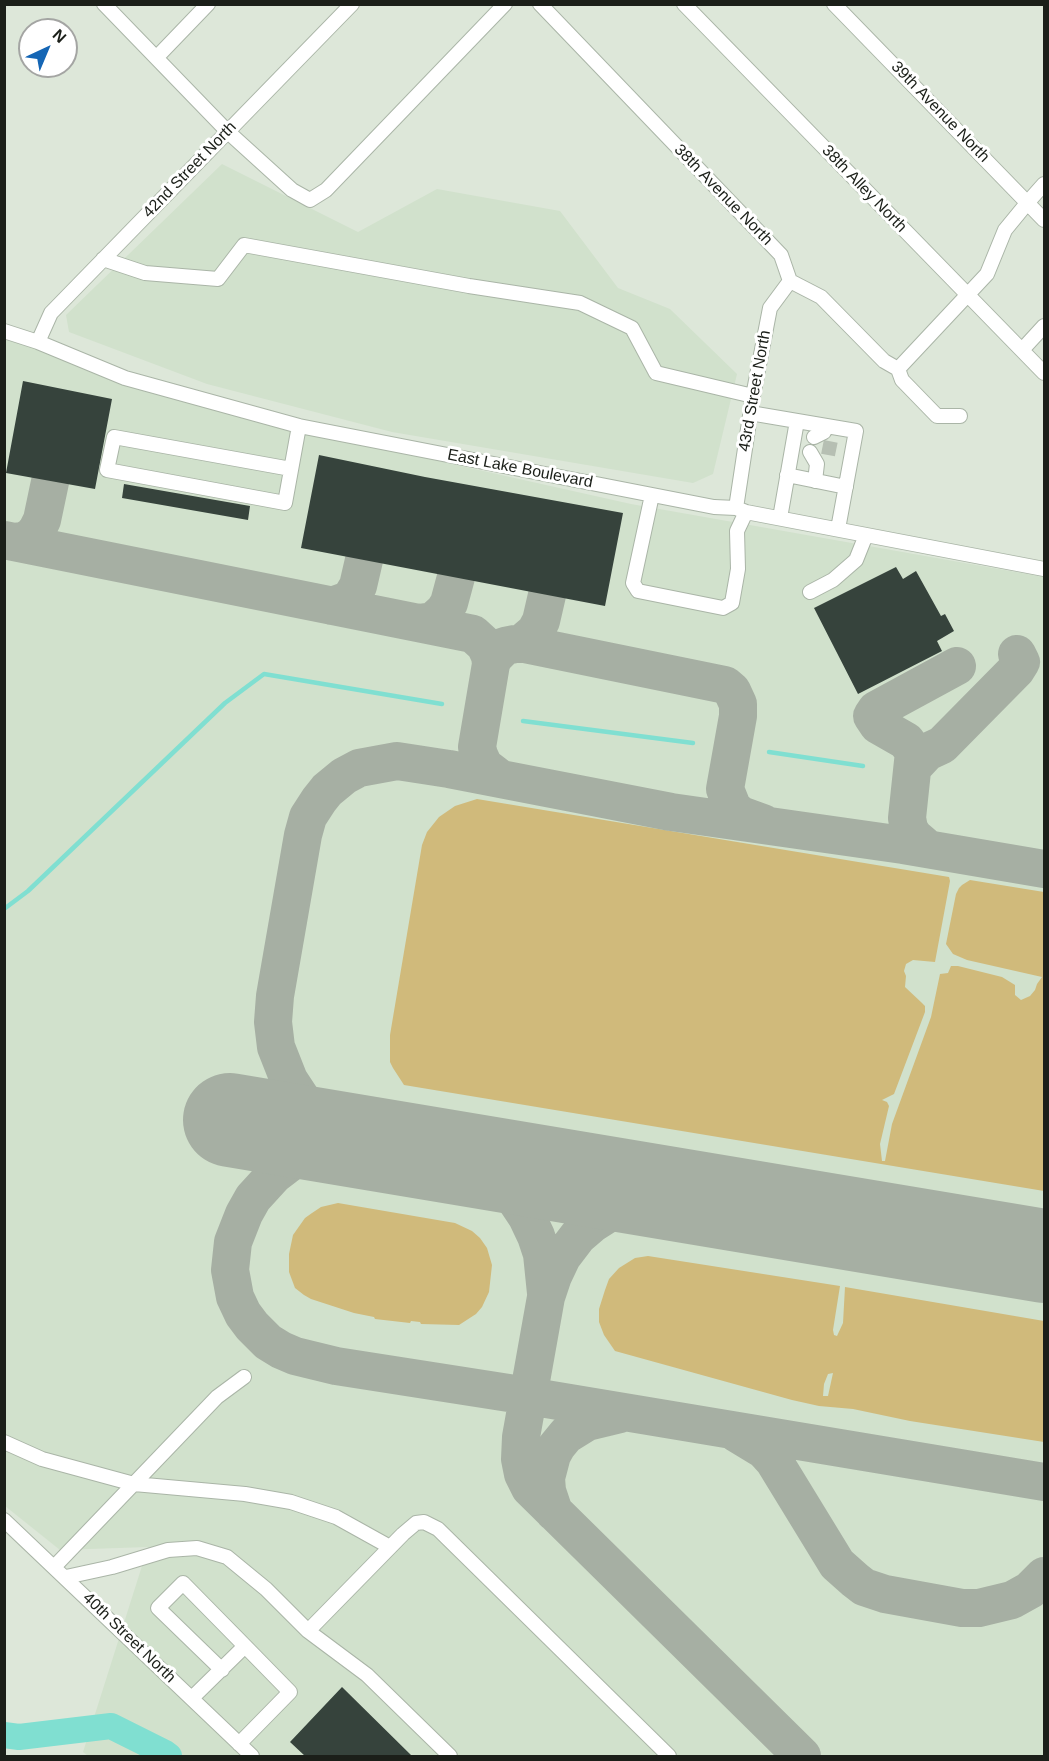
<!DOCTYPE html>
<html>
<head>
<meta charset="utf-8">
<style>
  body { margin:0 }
  #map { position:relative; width:1049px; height:1761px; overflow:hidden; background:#dde7d9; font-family:Helvetica,sans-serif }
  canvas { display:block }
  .frame { position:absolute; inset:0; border:6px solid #1b1f19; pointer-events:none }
  .north { position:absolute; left:18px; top:18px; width:60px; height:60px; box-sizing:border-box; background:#fff; border:2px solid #a4a5a3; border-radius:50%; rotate:44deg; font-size:16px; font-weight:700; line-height:24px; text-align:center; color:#1b1f19 }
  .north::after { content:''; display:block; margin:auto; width:21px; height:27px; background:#1566b5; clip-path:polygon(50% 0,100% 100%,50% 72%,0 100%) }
</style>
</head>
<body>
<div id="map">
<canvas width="1049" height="1761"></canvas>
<div class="frame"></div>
<div class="north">N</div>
</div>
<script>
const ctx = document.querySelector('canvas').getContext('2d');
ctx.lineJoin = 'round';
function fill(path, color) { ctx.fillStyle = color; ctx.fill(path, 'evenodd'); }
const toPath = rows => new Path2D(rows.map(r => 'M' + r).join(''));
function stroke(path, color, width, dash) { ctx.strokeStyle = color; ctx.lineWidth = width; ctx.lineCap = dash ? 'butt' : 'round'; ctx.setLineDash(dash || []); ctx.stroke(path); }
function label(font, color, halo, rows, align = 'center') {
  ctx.font = font + ' Helvetica,sans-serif'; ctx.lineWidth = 6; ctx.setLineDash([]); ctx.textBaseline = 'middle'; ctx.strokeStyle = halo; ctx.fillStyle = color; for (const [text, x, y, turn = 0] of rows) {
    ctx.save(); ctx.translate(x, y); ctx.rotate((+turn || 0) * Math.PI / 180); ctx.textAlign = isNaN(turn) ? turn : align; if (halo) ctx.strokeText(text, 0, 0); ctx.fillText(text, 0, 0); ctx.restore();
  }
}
const built = toPath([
  [222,164,358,232,437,189,560,211,618,288,670,309,737,374,713,474,693,483,392,432,207,384,69,332,66,315],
  [5,338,309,432,631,504,1044,577,1044,1756,88,1756,83,1752,148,1547,60,1550,5,1506]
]);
const green = toPath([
  [477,799,949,877,950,881,935,962,913,960,906,964,904,971,906,976,905,987,922,1003,925,1006,925,1012,894,1094,882,1100,887,1102,889,1106,880,1144,882,1161,885,1161,892,1124,931,1017,940,974,948,973,951,966,958,966,1002,977,1015,985,1015,995,1021,1000,1030,996,1035,990,1037,984,1042,977,967,960,953,954,946,944,956,894,959,888,962,885,970,880,1044,892,1044,1191,404,1085,393,1068,390,1062,390,1035,422,845,427,832,439,817,455,806],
  [338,1203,455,1223,472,1231,480,1238,487,1248,492,1265,489,1292,482,1307,476,1314,459,1325,421,1324,420,1322,411,1321,410,1323,375,1319,374,1317,354,1313,311,1299,304,1295,295,1288,289,1272,289,1254,293,1235,305,1218,312,1213,321,1207],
  [648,1256,840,1286,833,1330,834,1335,837,1336,843,1323,845,1287,1044,1321,1044,1442,910,1421,853,1409,819,1406,792,1400,615,1351,604,1335,599,1322,599,1309,605,1290,609,1279,619,1268,635,1258],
  [833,1373,828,1396,823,1396,824,1384,828,1374]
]);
const stream = toPath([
  [523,721,693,743],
  [769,752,863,766],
  [4,909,28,891,225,703,264,674,442,704]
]);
const river = toPath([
  [4,1735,19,1737,111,1726,165,1753,169,1756]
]);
const taxiway = toPath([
  [4,540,473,634,485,645,490,656,491,664,477,747,479,755,484,766,501,779],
  [14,542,23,541,31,537,37,530,42,520,50,482],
  [332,606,346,601,352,596,358,586,364,560],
  [419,623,433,621,444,611,449,603,456,577],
  [521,644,535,632,541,621,547,595],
  [491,664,494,657,505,646,515,644,524,644,725,685,732,691,738,704,738,716,725,789,733,809,741,815,763,823],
  [913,767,927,752,942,745,1016,670,1021,662,1017,654],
  [928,849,914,837,909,829,907,818,914,752,906,741,878,725,872,716,876,710,957,666],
  [336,1138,312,1115,289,1080,276,1047,273,1022,275,996,303,835,308,817,319,800,327,790,344,776,359,768,397,761,449,769,671,812,903,845,1044,869],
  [342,1139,314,1149,291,1162,274,1175,253,1198,244,1214,233,1242,230,1270,235,1297,243,1314,252,1326,268,1342,281,1350,295,1356,336,1366,528,1396,1044,1482],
  [489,1163,501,1178,527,1217,536,1236,542,1254,546,1293],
  [695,1198,650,1200,614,1210,592,1224,578,1236,562,1257,553,1276,546,1297,521,1437,520,1459,523,1474,530,1488,802,1756],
  [736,1433,764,1450,774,1461,837,1564,855,1580,864,1587,885,1594,962,1608,979,1608,1012,1600,1030,1590,1044,1576],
  [554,1512,547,1491,546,1478,552,1455,557,1446,566,1435,587,1422,620,1414]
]);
const runway = toPath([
  [230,1120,1044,1256]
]);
const building = toPath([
  [23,381,112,399,95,489,6,473],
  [319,455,425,477,623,513,605,606,301,548],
  [124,484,250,506,248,520,122,498],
  [896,567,903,579,916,571,941,616,945,614,954,631,937,641,942,651,858,694,814,608],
  [342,1687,412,1756,305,1756,290,1742]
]);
const minorTunnel = toPath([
  [828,455,831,440]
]);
const minor = toPath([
  [104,4,227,131,292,190,310,200,326,190,505,4],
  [540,4,781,255,790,281,821,297,884,361,898,369,902,380,937,416,960,416],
  [684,4,1044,373],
  [834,4,1044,220],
  [157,57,208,4],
  [103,259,145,273,218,279,244,245,469,286,580,303,632,328,656,373,753,396],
  [4,331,38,342,125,378,299,426,714,507,736,508,746,512,1044,569],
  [38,342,51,313,352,4],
  [1022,350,1044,326],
  [898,369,987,274,1005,230,1028,202,1044,184],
  [750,413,856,431,838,529],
  [814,437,824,432],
  [810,452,817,464,815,481],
  [291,469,114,437,107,470,285,503,299,426],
  [787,475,846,487],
  [652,495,633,583,638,591,723,608,732,603,738,569,737,531,746,512],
  [736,508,753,396,770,308,790,281],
  [780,518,797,421],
  [810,592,833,580,856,560,866,535],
  [4,1442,42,1459,134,1484,245,1494,291,1502,336,1517,390,1547],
  [4,1520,252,1756],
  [55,1566,217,1397,244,1377],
  [66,1577,112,1567,168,1550,197,1548,227,1557,266,1589,308,1631,367,1675,450,1756],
  [308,1631,403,1534,416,1523,424,1522,438,1529,669,1756],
  [222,1670,158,1608,183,1583,245,1646],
  [192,1698,245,1646,290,1692,239,1744]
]);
const streetNames = [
  ["39th Avenue North",940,112,46],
  ["42nd Street North",190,170,-46],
  ["38th Alley North",864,189,46],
  ["38th Avenue North",723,195,46],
  ["43rd Street North",755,391,-80],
  ["East Lake Boulevard",520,469,11],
  ["40th Street North",129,1638,44]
];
fill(built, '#d1e1cc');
fill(green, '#d0ba7b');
stroke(stream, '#80dfd1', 4.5);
stroke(river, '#80dfd1', 26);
stroke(taxiway, '#a6afa3', 38);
stroke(runway, '#a6afa3', 94);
fill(building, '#36433c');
stroke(minorTunnel, '#b6bfb3', 14, [14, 7]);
stroke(minor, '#aab5a7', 16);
stroke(minor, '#fff', 14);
label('16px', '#1b1f19', '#fff', streetNames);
</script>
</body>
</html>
